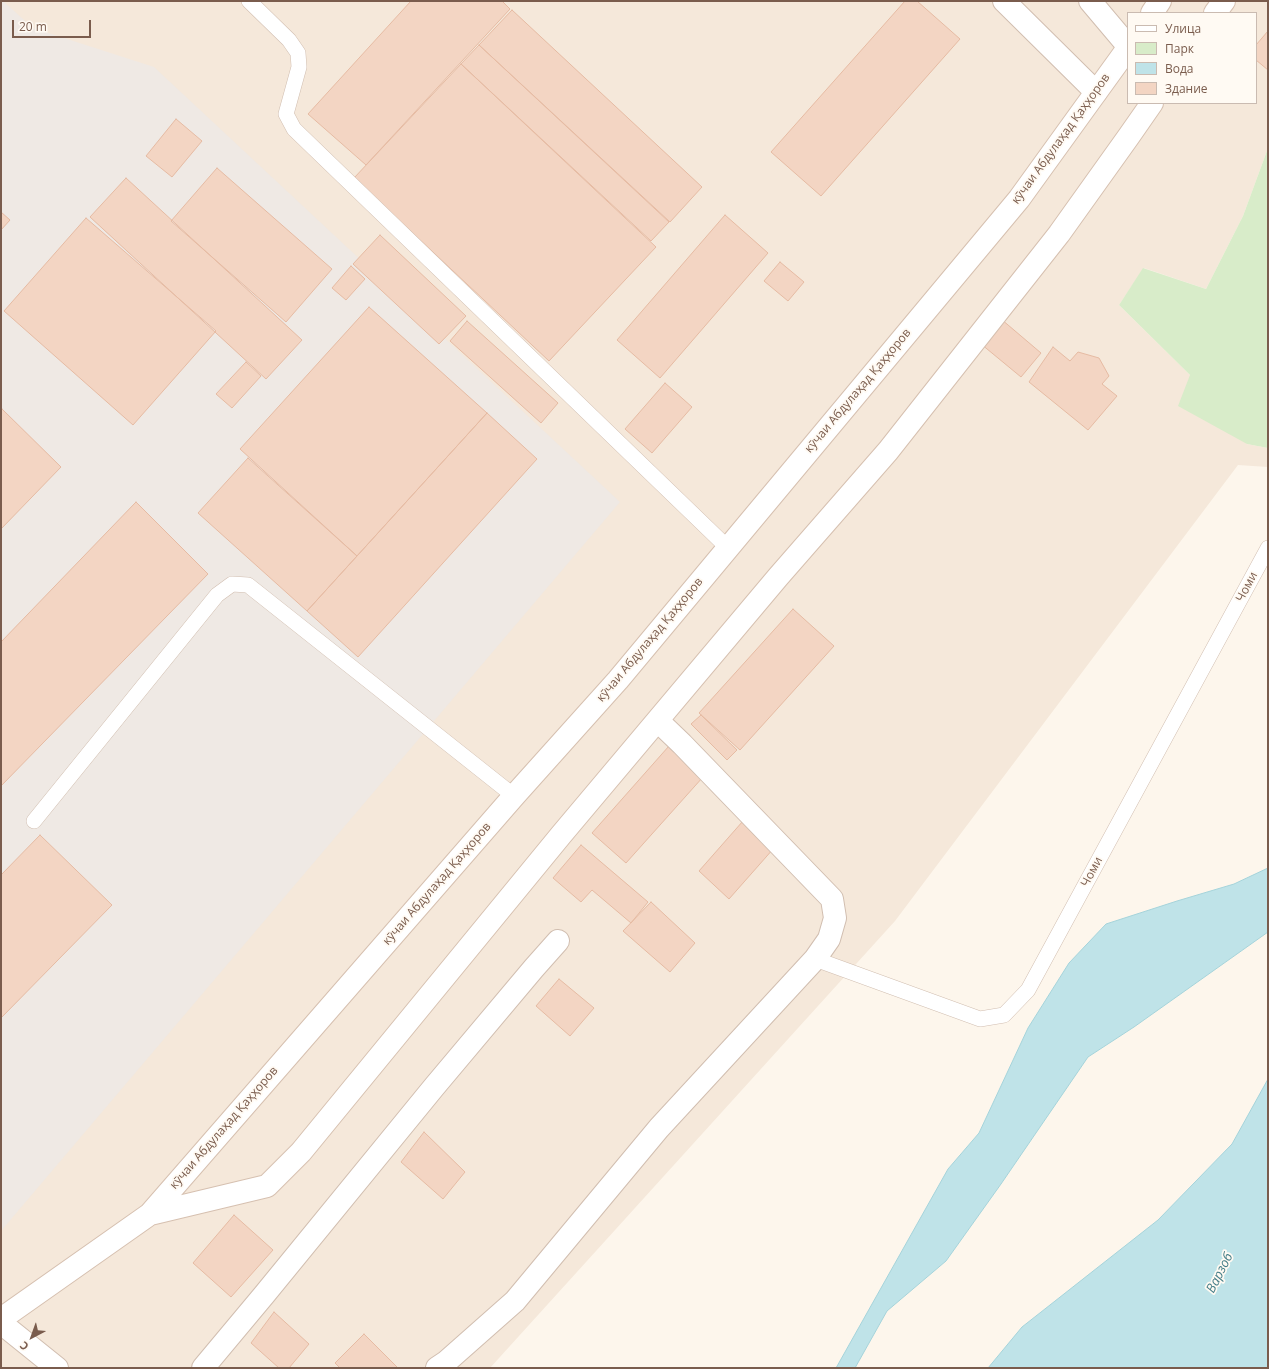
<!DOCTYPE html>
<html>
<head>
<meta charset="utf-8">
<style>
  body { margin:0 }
  #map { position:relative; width:1269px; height:1369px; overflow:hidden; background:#fdf6ec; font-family:"Open Sans",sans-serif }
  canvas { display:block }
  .frame { position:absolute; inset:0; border:2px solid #7a5c4d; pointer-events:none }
  .legend { position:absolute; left:1127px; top:12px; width:130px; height:92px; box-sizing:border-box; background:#fffaf3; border:1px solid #cabbb1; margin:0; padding:5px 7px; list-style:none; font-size:12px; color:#7a5c4d }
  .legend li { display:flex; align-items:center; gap:8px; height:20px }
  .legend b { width:20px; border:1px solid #cabbb1 }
  .north { position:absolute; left:12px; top:1317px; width:40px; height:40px; -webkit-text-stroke:3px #fffaf3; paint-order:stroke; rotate:221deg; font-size:11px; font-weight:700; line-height:16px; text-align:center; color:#7a5c4d }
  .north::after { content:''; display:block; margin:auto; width:14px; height:18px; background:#7a5c4d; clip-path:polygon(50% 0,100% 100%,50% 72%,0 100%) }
  .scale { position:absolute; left:12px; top:20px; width:79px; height:18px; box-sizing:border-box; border:2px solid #7a5c4d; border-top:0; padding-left:5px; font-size:12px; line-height:14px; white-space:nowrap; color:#7a5c4d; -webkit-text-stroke:3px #fffaf3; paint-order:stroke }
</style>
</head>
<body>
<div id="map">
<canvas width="1269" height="1369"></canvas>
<div class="frame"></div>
<ul class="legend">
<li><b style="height:5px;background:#fff"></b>Улица</li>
<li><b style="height:11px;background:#d8ecc9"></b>Парк</li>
<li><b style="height:11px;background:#bfe3e8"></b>Вода</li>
<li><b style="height:11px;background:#f3d5c3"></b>Здание</li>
</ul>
<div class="north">С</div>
<div class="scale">20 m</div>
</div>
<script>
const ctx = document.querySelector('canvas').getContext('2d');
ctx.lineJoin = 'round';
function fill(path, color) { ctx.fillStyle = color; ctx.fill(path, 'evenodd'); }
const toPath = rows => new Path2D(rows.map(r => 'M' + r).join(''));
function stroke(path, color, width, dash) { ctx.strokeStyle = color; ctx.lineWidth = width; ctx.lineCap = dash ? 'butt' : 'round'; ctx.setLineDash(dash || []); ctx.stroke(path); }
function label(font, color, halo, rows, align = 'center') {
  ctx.font = font + ' "Open Sans",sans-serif'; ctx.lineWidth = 3.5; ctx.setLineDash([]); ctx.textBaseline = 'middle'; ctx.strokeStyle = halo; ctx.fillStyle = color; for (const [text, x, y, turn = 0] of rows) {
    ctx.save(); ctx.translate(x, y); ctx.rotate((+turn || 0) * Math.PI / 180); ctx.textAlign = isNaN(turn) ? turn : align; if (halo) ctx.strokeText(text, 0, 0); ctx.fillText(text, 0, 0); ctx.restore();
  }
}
const residential = toPath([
  [1,1,1268,1,1268,148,1243,216,1206,289,1144,268,1119,305,1190,375,1247,444,1268,448,1268,467,1238,465,895,921,490,1368,1,1368],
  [1128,13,1256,13,1256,103,1128,103]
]);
const industrial = toPath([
  [1,1,3,1,33,28,154,67,620,502,1,1231]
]);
const green = toPath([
  [1268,148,1268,448,1247,444,1178,406,1190,375,1119,305,1143,268,1206,289,1243,216]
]);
const water = toPath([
  [1268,868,1268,932,1134,1027,1088,1057,1001,1184,946,1261,887,1311,855,1368,836,1368,948,1169,979,1133,1028,1028,1069,963,1106,924,1177,901,1234,884,1268,868],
  [1268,1079,1268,1368,988,1368,1022,1327,1158,1220,1232,1144,1268,1079]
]);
const building = toPath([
  [411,1,502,1,510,9,366,165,308,114,411,1],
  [905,1,917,1,960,39,821,196,771,152,905,1],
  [512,10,702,187,670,222,479,45,512,10],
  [1268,31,1268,70,1256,60,1256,45,1268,31],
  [479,45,669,222,651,241,461,64,479,45],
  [461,64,656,247,549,361,354,178,461,64],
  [176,119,202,141,172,177,146,156,176,119],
  [217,168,332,269,286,322,171,221,217,168],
  [126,178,302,340,266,379,90,217,126,178],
  [1,212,10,220,1,230,1,212],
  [725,215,768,253,660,378,617,340,725,215],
  [86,218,216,331,133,425,4,311,86,218],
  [380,235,466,316,439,344,353,264,380,235],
  [780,262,804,282,788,301,764,281,780,262],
  [351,266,365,279,346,300,332,288,351,266],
  [369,307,487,413,357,556,240,449,369,307],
  [1001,319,1041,353,1021,377,981,344,1001,319],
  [467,321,558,403,541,423,450,341,467,321],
  [1053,347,1070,361,1078,352,1099,358,1109,376,1102,384,1117,396,1088,430,1029,382,1053,347],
  [246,362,261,376,232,408,216,394,246,362],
  [665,383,692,407,652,453,625,429,665,383],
  [2,409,61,467,1,529,1,410,2,409],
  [487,413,537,459,358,657,307,611,487,413],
  [248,458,357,556,307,611,198,513,248,458],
  [136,502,208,574,1,786,1,642,136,502],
  [793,609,834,646,740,750,699,713,793,609],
  [701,715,737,750,727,760,691,724,701,715],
  [669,746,703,777,626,863,592,833,669,746],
  [743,821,774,848,729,899,699,871,743,821],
  [40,835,112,905,1,1018,1,875,40,835],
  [581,845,648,902,631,923,592,890,581,902,553,878,581,845],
  [651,902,695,943,670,972,623,931,651,902],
  [559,979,594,1008,570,1036,536,1006,559,979],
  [424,1132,465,1172,443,1199,401,1162,424,1132],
  [234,1215,273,1250,231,1297,193,1263,234,1215],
  [274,1312,309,1344,289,1368,279,1368,251,1343,274,1312],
  [364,1334,398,1368,340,1368,335,1363,364,1334]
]);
const lane = toPath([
  [249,1,289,40,298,53,299,67,286,114,294,129,728,548],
  [34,821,217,595,232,584,248,585,514,796],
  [815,959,980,1019,1004,1015,1028,990,1268,548]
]);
const street = toPath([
  [1004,1,1096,92],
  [1090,1,1128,46],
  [1,1323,57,1368],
  [203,1368,264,1295,434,1087,534,968,558,941],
  [437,1368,446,1362,515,1301,659,1128,815,959,829,939,835,918,832,899,682,744,658,721]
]);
const secondary = toPath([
  [1152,13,1160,1],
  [1215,13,1224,1],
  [150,1214,267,1186,301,1152,561,835,778,577,888,451,1059,234,1129,136,1152,103],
  [1,1319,150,1214,514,796,618,680,1019,199,1128,48]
]);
const streetNames = [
  ["кӯчаи Абдулаҳад Қаҳҳоров",1061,139,-54],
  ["кӯчаи Абдулаҳад Қаҳҳоров",858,391,-50],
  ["Чоми",1247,587,-62],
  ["кӯчаи Абдулаҳад Қаҳҳоров",650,640,-50],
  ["Чоми",1092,872,-62],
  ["кӯчаи Абдулаҳад Қаҳҳоров",437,884,-49],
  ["кӯчаи Абдулаҳад Қаҳҳоров",224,1128,-49]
];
const waterNames = [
  ["Варзоб",1220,1273,-63]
];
fill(residential, '#f5e8da');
fill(industrial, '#efe9e4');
fill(green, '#d8ecc9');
fill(water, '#bfe3e8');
stroke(water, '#a5d3da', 1);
fill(building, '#f3d5c3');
stroke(building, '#e6bba3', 1);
stroke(lane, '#d1beb0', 16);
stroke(street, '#d1beb0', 24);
stroke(secondary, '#d6c0b0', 24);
stroke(lane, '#fff', 15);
stroke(street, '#fff', 22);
stroke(secondary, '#fff', 22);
label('12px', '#7a5c4d', '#fffaf3', streetNames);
label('italic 13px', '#437c86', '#fffaf3', waterNames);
</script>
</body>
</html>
